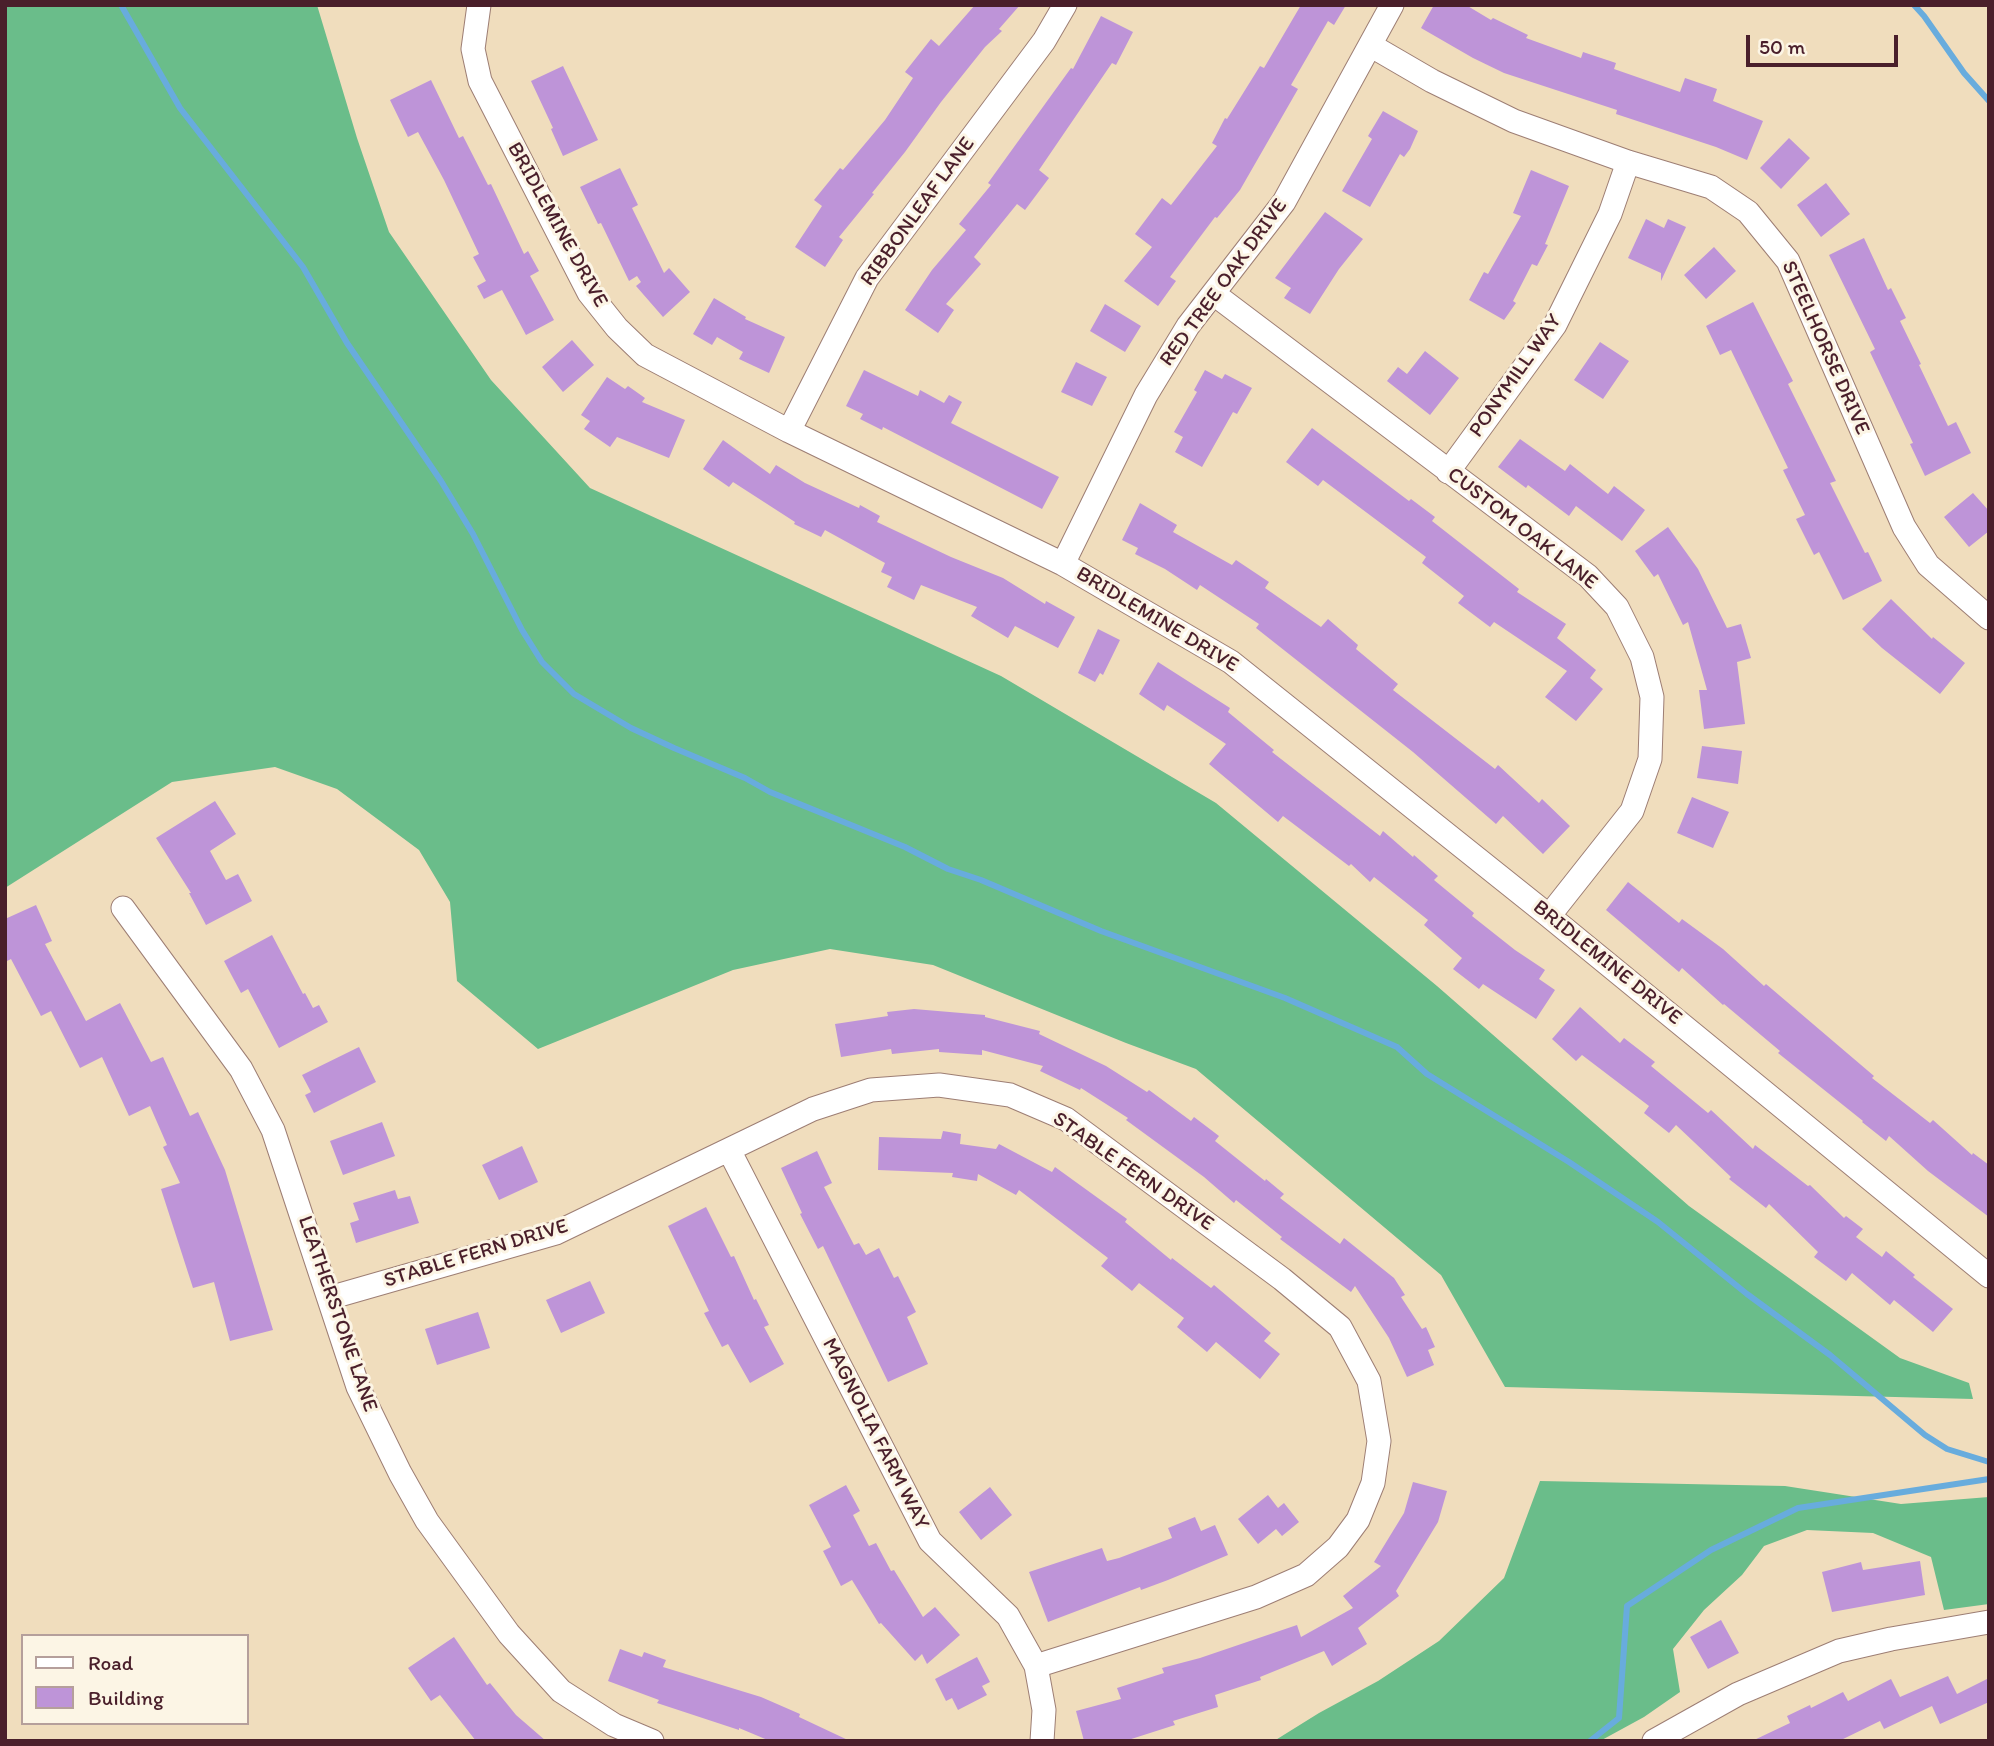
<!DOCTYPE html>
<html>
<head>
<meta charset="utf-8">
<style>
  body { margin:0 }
  #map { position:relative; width:1994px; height:1746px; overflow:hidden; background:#f0ddbd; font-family:Itim,sans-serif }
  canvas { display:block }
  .frame { position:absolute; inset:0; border:7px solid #4a1f2b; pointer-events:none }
  .legend { position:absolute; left:21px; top:1634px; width:228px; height:91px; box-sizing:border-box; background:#fcf5e5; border:2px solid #b59f9b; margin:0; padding:9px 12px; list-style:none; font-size:21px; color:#4a1f2b }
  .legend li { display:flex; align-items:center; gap:14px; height:35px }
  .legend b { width:35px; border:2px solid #b59f9b }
  .scale { position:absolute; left:1746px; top:35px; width:152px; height:32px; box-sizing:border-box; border:4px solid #4a1f2b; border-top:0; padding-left:9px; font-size:21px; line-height:24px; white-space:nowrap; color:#4a1f2b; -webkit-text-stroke:5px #fcf5e5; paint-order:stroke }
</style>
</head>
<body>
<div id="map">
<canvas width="1994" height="1746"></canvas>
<div class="frame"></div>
<ul class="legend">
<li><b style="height:9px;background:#fff"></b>Road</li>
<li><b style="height:19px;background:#be94d8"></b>Building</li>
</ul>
<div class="scale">50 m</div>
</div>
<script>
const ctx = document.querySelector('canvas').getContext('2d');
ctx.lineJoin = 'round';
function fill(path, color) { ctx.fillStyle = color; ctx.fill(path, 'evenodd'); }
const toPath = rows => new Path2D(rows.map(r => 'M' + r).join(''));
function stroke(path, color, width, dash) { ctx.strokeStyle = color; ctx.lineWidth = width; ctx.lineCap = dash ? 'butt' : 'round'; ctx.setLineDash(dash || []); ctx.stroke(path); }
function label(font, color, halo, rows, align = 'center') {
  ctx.font = font + ' Itim,sans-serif'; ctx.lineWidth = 6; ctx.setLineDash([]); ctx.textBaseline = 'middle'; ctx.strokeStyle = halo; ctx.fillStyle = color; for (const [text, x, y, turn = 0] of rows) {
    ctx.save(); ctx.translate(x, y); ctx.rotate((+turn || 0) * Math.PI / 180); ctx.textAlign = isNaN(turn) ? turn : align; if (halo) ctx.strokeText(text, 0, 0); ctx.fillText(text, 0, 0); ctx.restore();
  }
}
const forest = toPath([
  [5,5,317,5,357,138,389,232,491,380,590,488,1001,676,1216,803,1437,986,1689,1206,1900,1358,1969,1383,1973,1399,1505,1387,1441,1275,1196,1069,1126,1043,933,965,830,949,733,970,538,1049,457,981,450,902,419,850,337,789,275,767,172,782,5,888],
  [1540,1481,1785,1486,1901,1504,1989,1497,1989,1604,1944,1610,1931,1557,1873,1533,1807,1530,1764,1546,1742,1575,1704,1610,1673,1649,1680,1692,1644,1717,1600,1741,1274,1741,1319,1713,1378,1681,1439,1641,1504,1578]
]);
const stream = toPath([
  [121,5,180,108,303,267,347,343,441,481,473,534,522,630,542,662,574,694,631,728,674,748,745,778,770,792,905,847,948,869,981,880,1101,931,1285,998,1397,1047,1427,1074,1569,1162,1658,1222,1747,1294,1830,1355,1925,1435,1947,1449,1989,1462],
  [1914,5,1924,16,1964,73,1989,101],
  [1590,1741,1619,1718,1627,1606,1711,1550,1798,1508,1989,1479]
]);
const building = toPath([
  [975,5,1020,5,999,29,1002,31,985,47,941,102,905,152,872,193,874,194,839,237,843,240,825,267,795,247,822,206,814,200,840,168,843,170,885,120,913,78,905,72,931,39,939,46],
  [1301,5,1346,5,1334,25,1328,21,1291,85,1298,89,1240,190,1217,218,1215,217,1170,277,1176,281,1158,306,1124,281,1152,247,1135,234,1162,198,1171,205,1217,146,1212,143,1225,118,1227,119,1260,66,1264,68],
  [1434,5,1466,5,1491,20,1493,18,1528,35,1526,38,1581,58,1583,52,1616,63,1614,69,1680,92,1685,78,1717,89,1713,101,1763,121,1747,160,1716,147,1616,114,1617,110,1504,73,1473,58,1421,28],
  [1101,16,1133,32,1116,65,1112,63,1039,170,1049,178,1025,210,1017,204,974,257,981,264,946,304,954,310,938,333,905,310,932,270,966,230,959,224,991,185,988,183,1071,68,1073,69],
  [563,66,598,140,563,156,551,129,553,128,531,81],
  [431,80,459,138,463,136,488,185,491,184,524,254,528,251,539,271,530,276,554,320,526,335,502,290,484,299,477,286,486,281,473,257,479,254,444,180,418,132,408,137,390,100],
  [1383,111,1418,131,1410,149,1404,157,1400,154,1370,207,1342,191,1372,139,1368,136],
  [1789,138,1810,158,1781,189,1760,168],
  [620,168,638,205,632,208,664,273,669,268,690,292,663,317,636,286,641,282,637,276,629,281,601,223,598,224,580,187],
  [1531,170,1569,186,1545,244,1548,245,1537,266,1532,264,1513,301,1516,303,1504,320,1469,300,1484,272,1488,274,1521,216,1513,213],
  [1826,183,1850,214,1821,237,1797,205],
  [1325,212,1363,239,1339,269,1310,314,1284,298,1291,288,1275,278],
  [1646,219,1664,228,1668,219,1686,227,1661,281,1661,273,1628,258],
  [1864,238,1888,290,1891,288,1906,318,1900,321,1921,364,1919,365,1948,426,1956,422,1971,453,1925,476,1910,444,1913,443,1870,352,1875,349,1829,255],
  [1714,247,1736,271,1706,299,1684,275],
  [714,298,746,317,745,319,785,337,769,373,739,359,743,352,717,337,712,345,693,334],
  [1753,302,1793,381,1788,384,1836,481,1830,483,1865,553,1868,552,1882,581,1843,600,1819,552,1814,555,1796,519,1805,515,1783,470,1788,468,1731,350,1720,355,1706,326],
  [1105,304,1141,326,1125,352,1090,331],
  [572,340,594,365,563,392,542,367],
  [1600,342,1629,361,1603,399,1574,380],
  [1425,351,1459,378,1430,415,1387,381,1398,367,1407,374],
  [1076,362,1107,377,1092,406,1061,392],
  [864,370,918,396,920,390,944,403,949,395,962,402,951,423,1059,477,1042,509,883,427,882,430,860,419,863,414,846,406],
  [1205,370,1222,379,1225,374,1252,388,1237,414,1233,412,1202,467,1175,452,1183,437,1174,432,1197,392,1194,390],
  [607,377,625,389,628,386,645,398,642,402,685,420,669,458,617,437,610,447,584,429,590,421,581,415],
  [1312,428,1409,501,1411,499,1435,517,1432,521,1519,589,1517,592,1566,624,1557,638,1596,670,1590,678,1603,689,1576,721,1545,697,1567,671,1494,622,1490,627,1458,603,1464,596,1422,563,1426,557,1323,480,1318,486,1286,462],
  [1520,439,1565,471,1570,464,1608,494,1614,486,1645,510,1622,541,1576,506,1569,516,1528,485,1526,488,1498,467],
  [723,440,770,474,776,465,805,483,859,508,860,505,880,516,877,522,951,557,1003,578,1045,604,1046,601,1075,617,1058,648,1015,626,1008,638,971,616,977,607,921,585,914,600,887,587,892,577,881,572,885,563,825,530,821,537,794,524,795,522,733,482,729,487,703,469],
  [1973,493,1989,511,1989,531,1969,547,1944,517],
  [1140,503,1177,525,1173,532,1232,565,1236,560,1269,582,1265,588,1321,627,1328,619,1358,645,1356,649,1398,684,1393,690,1495,769,1498,765,1539,803,1542,799,1570,826,1543,854,1503,816,1496,824,1413,752,1256,628,1259,624,1200,585,1197,590,1165,569,1135,554,1138,548,1122,540],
  [1668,527,1698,569,1727,628,1741,624,1751,658,1737,662,1745,724,1704,729,1699,690,1707,690,1688,622,1683,625,1658,574,1654,577,1635,551],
  [1891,599,1932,639,1933,637,1965,663,1940,694,1882,648,1862,629],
  [1098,629,1120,640,1103,675,1100,673,1095,682,1078,673],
  [1158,662,1230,708,1228,712,1274,750,1272,752,1380,836,1383,831,1413,857,1414,855,1438,876,1434,880,1474,913,1472,916,1515,950,1545,970,1539,979,1555,990,1536,1019,1483,984,1479,989,1453,969,1462,958,1424,925,1428,920,1374,877,1370,882,1351,864,1349,866,1283,816,1278,822,1209,764,1226,744,1167,705,1164,711,1139,694],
  [1702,746,1742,751,1738,784,1697,778],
  [1692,797,1729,812,1713,848,1677,833],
  [215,801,236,834,210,851,226,880,238,874,252,901,206,925,189,893,191,893,156,838],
  [1628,882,1679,923,1682,919,1723,949,1764,986,1766,984,1874,1076,1872,1078,1930,1123,1933,1120,1972,1155,1973,1153,1989,1165,1989,1217,1928,1171,1889,1136,1886,1141,1862,1122,1863,1121,1778,1053,1780,1051,1724,1004,1723,1005,1682,968,1679,972,1606,910],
  [36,905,52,941,45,944,86,1021,120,1003,151,1062,163,1057,190,1116,198,1112,225,1170,273,1330,230,1341,214,1282,193,1288,161,1189,180,1183,163,1147,167,1145,150,1106,129,1116,102,1057,80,1068,51,1011,41,1016,11,959,5,962,5,919],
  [272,935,303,994,305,993,313,1008,319,1005,328,1022,279,1048,248,989,241,993,224,961],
  [1580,1007,1620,1043,1624,1038,1655,1062,1651,1066,1708,1113,1711,1110,1753,1149,1755,1145,1808,1186,1810,1185,1844,1218,1846,1216,1863,1229,1856,1237,1882,1257,1886,1251,1915,1275,1913,1277,1953,1309,1933,1332,1894,1300,1890,1305,1852,1273,1846,1281,1814,1257,1818,1252,1769,1204,1766,1208,1729,1179,1731,1177,1676,1125,1669,1133,1644,1113,1649,1106,1582,1055,1576,1061,1552,1039],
  [914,1009,985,1015,985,1017,1040,1031,1039,1034,1106,1066,1147,1092,1149,1090,1191,1121,1194,1117,1219,1136,1215,1141,1265,1181,1266,1179,1284,1194,1280,1198,1340,1244,1344,1238,1394,1278,1405,1295,1401,1297,1422,1329,1426,1327,1435,1347,1428,1350,1434,1365,1407,1377,1389,1338,1355,1286,1351,1292,1280,1239,1282,1237,1236,1200,1234,1203,1204,1177,1126,1120,1128,1118,1081,1088,1080,1090,1040,1071,1043,1066,982,1050,982,1055,939,1052,939,1049,892,1054,891,1049,841,1057,835,1024,888,1016,887,1012],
  [359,1047,376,1082,314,1113,305,1095,311,1092,302,1075],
  [382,1122,395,1156,343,1175,330,1141],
  [943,1131,961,1134,960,1144,996,1149,999,1144,1052,1172,1055,1167,1127,1219,1125,1222,1171,1260,1172,1258,1211,1288,1214,1285,1271,1333,1264,1341,1280,1354,1260,1379,1216,1342,1207,1352,1177,1327,1184,1318,1139,1283,1132,1291,1101,1266,1108,1258,1019,1190,1016,1195,978,1174,977,1181,952,1177,953,1173,878,1170,879,1137,941,1139],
  [522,1146,538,1182,499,1200,482,1165],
  [817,1151,832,1183,824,1187,854,1245,859,1243,866,1255,879,1248,894,1278,898,1276,916,1312,907,1317,928,1364,888,1382,823,1246,818,1249,800,1214,802,1213,781,1168],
  [395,1190,398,1199,410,1196,419,1223,356,1243,350,1223,359,1220,353,1203],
  [706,1207,731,1257,734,1256,754,1300,756,1299,769,1325,764,1327,784,1364,750,1383,728,1344,722,1347,704,1313,709,1311,668,1226],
  [590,1281,605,1313,561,1333,546,1300],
  [478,1312,490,1348,437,1365,425,1329],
  [1413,1482,1447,1491,1438,1522,1396,1591,1399,1596,1358,1628,1367,1644,1332,1666,1324,1651,1260,1677,1261,1680,1215,1695,1218,1707,1173,1721,1175,1725,1125,1741,1084,1741,1076,1711,1121,1699,1117,1688,1164,1673,1162,1668,1200,1658,1297,1625,1301,1637,1353,1608,1343,1596,1381,1566,1374,1562,1404,1513],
  [846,1485,860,1511,853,1515,869,1546,876,1543,891,1571,894,1570,923,1617,935,1607,960,1635,927,1664,922,1654,915,1661,881,1623,879,1624,852,1580,841,1586,823,1551,831,1547,809,1505],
  [990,1487,1012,1515,981,1540,959,1512],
  [1268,1495,1278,1508,1284,1503,1299,1522,1282,1536,1276,1529,1258,1544,1238,1519],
  [1195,1517,1201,1531,1215,1525,1228,1555,1168,1580,1141,1590,1140,1587,1048,1622,1029,1572,1102,1548,1107,1561,1119,1558,1172,1538,1168,1528],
  [1920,1561,1925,1595,1832,1612,1822,1572,1861,1562,1863,1570],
  [1721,1620,1739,1653,1708,1669,1690,1637],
  [454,1637,487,1685,490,1683,516,1715,546,1741,476,1741,440,1695,431,1701,408,1668],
  [620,1649,642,1657,644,1652,666,1660,663,1667,761,1697,800,1714,799,1717,850,1741,770,1741,739,1728,739,1730,657,1703,659,1700,608,1681],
  [977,1657,990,1682,982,1686,987,1695,958,1710,952,1698,946,1701,935,1679],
  [1948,1676,1957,1694,1989,1678,1989,1702,1940,1724,1932,1706,1884,1729,1880,1721,1839,1741,1752,1741,1790,1723,1787,1716,1810,1705,1811,1708,1843,1692,1848,1701,1891,1679,1900,1697]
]);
const street = toPath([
  [479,5,473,49,480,81,589,293,617,328,645,355,789,431,1063,564,1231,662,1549,916,1989,1276],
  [1370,45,1432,81,1514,121,1628,162,1711,187,1748,212,1788,261,1904,527,1928,565,1989,618],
  [1214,294,1588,576,1617,607,1642,657,1652,697,1650,759,1632,811,1549,916],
  [789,431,867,278,1044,41,1065,5],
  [1448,472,1555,325,1610,214,1628,162],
  [1063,564,1146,395,1188,326,1284,202,1392,5],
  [123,908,241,1069,273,1130,358,1387,400,1473,427,1521,509,1634,561,1691,614,1725,652,1741],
  [729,1150,930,1541,1008,1616,1036,1666,1044,1710,1042,1741],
  [329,1298,556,1233,813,1109,871,1090,939,1085,1010,1095,1066,1119,1282,1279,1340,1327,1369,1381,1379,1441,1373,1483,1358,1520,1338,1547,1306,1575,1256,1597,1036,1666],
  [1654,1741,1738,1694,1839,1651,1891,1639,1989,1622]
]);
const streetNames = [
  ["RIBBONLEAF LANE",918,212,-54],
  ["BRIDLEMINE DRIVE",557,225,61],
  ["RED TREE OAK DRIVE",1224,283,-54],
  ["STEELHORSE DRIVE",1825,348,66],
  ["PONYMILL WAY",1516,376,-55],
  ["CUSTOM OAK LANE",1522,529,38],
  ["BRIDLEMINE DRIVE",1157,620,31],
  ["BRIDLEMINE DRIVE",1607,963,39],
  ["STABLE FERN DRIVE",1133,1172,35],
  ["STABLE FERN DRIVE",476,1254,-17],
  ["LEATHERSTONE LANE",337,1314,71],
  ["MAGNOLIA FARM WAY",875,1434,63]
];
fill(forest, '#6abd8a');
stroke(stream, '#68acdd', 6);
fill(building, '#be94d8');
stroke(street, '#9d7e74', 25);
stroke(street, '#fff', 23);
label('21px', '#4a1f2b', '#fcf5e5', streetNames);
</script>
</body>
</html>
